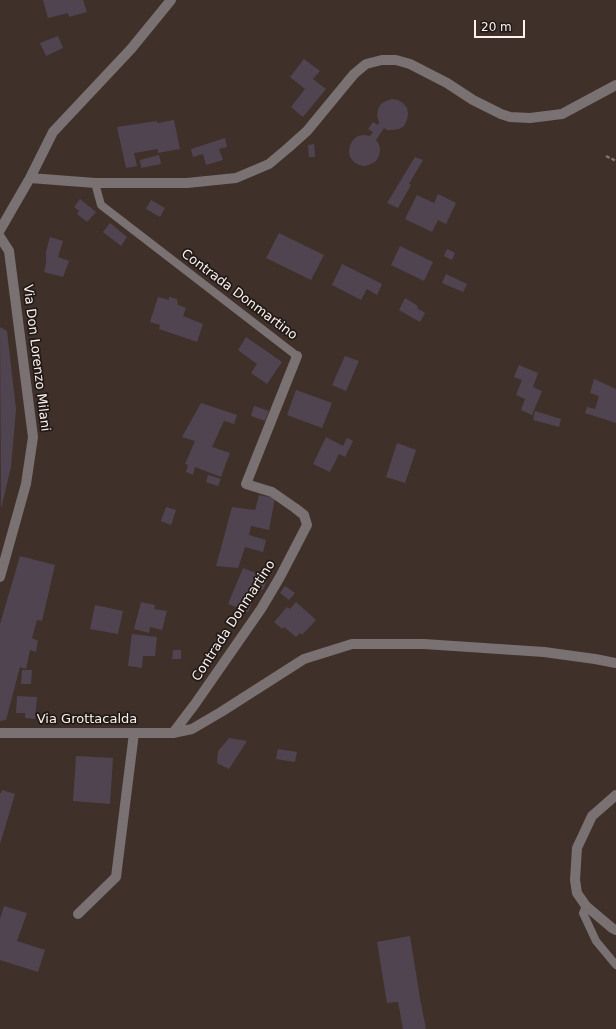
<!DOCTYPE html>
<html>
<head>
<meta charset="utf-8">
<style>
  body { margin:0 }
  #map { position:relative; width:616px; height:1029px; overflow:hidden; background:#40302a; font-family:"DejaVu Sans",sans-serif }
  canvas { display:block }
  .scale { position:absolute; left:474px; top:20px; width:51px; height:18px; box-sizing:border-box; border:2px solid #fcf2ee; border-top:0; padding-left:5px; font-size:12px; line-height:14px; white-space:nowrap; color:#fcf2ee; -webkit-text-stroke:3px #211a17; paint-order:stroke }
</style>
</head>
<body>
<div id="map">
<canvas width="616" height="1029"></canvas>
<div class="scale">20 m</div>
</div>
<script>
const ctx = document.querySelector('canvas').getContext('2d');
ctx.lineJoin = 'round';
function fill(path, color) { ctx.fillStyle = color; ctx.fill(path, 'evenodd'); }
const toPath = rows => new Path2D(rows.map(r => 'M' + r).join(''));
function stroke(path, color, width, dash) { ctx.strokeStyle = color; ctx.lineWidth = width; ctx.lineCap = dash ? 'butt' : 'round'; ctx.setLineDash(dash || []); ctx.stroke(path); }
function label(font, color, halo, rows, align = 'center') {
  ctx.font = font + ' "DejaVu Sans",sans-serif'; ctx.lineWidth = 3.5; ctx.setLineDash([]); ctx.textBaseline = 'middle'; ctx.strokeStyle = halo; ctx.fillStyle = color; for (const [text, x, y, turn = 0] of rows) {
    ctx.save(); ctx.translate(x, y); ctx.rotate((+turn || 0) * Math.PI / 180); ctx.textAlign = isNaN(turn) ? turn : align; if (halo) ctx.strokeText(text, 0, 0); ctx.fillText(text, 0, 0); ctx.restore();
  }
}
const building = toPath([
  [43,0,83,0,87,12,69,17,68,13,48,18],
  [58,36,63,48,46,56,40,43],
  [304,59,320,71,313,79,326,89,303,117,291,107,305,89,290,77],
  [392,99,398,100,403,103,407,108,408,114,407,120,404,126,399,129,393,130,387,130,384,128,376,140,379,144,380,150,379,156,376,161,371,164,365,166,359,165,354,162,350,157,349,151,350,145,353,140,358,136,364,135,370,136,373,132,368,129,373,122,378,125,379,123,377,115,378,109,381,104,386,101],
  [174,120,180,149,158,153,158,149,134,153,137,166,126,168,117,127,156,121,158,123],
  [225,138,227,147,219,149,223,160,206,165,203,154,193,157,191,149],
  [314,144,315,157,309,157,308,145],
  [159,155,161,164,141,168,140,160],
  [415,157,423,160,409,184,411,185,398,208,387,203],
  [438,194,456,203,446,224,438,220,432,232,405,219,417,195,434,203],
  [80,199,96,212,87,222,77,214,79,211,74,207],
  [151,200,165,208,160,217,146,209],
  [110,223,127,237,121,246,103,232],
  [279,233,324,255,311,280,266,258],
  [50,237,63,241,58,257,69,261,63,277,44,272,46,264,46,252],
  [400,246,433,262,424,281,391,265],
  [447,249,455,253,452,260,444,256],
  [342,264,382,284,377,295,367,289,361,300,332,285],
  [446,274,467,284,463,292,442,283],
  [158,297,169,300,169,297,177,299,178,305,186,308,183,316,203,324,197,342,159,329,160,325,150,322],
  [405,298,418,306,417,308,425,313,420,322,399,310],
  [0,327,7,331,16,409,11,467,1,509],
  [246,337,282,362,267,384,251,373,257,364,238,350],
  [345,356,359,361,346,391,332,385],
  [519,365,538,373,533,387,542,391,532,415,521,410,525,399,516,395,522,380,514,377],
  [594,379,616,389,616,423,585,413,587,407,595,409,599,396,590,393],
  [296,390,332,403,322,428,287,415],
  [201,403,237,415,234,424,224,421,212,447,230,453,221,477,195,467,193,475,186,472,188,465,185,464,195,441,182,437],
  [254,406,269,411,265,421,251,416],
  [535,411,561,419,559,427,533,420],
  [326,437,343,446,347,438,353,441,345,457,339,454,330,472,313,464],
  [397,443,416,450,405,483,386,477],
  [208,475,221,479,218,486,206,482],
  [259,495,275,498,269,530,251,526,249,535,266,540,263,552,245,547,238,568,216,566,232,507,255,510],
  [166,507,176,510,171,525,161,521],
  [20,556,55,565,42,621,37,620,32,638,38,641,36,652,30,650,26,669,20,667,6,720,0,721,0,624],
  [243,568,268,578,263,590,258,588,248,612,228,604],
  [285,586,295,593,289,600,280,593],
  [141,602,155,605,154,609,167,611,162,630,150,627,149,633,134,629],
  [296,602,316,620,302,635,300,633,296,637,284,627,282,629,274,622,287,607,290,609],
  [95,605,123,611,118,634,90,629],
  [132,634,157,637,155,656,143,656,142,668,128,666],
  [173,650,181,650,181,659,172,659],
  [22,670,32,670,31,684,21,684],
  [17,696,37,697,35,719,25,718,25,713,16,713],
  [229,738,247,741,229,769,217,763,218,751],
  [278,749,297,752,295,762,276,759],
  [76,756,113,758,110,804,73,801],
  [2,790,15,794,0,844,0,793,1,793],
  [4,906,27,913,17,941,45,950,38,972,0,960,0,919],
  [410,936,420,998,426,1029,403,1029,398,1002,387,1003,377,942]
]);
const path = toPath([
  [606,156,616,161]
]);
const service = toPath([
  [95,183,101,205,297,356],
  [586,906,583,913,596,941,616,965]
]);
const minor = toPath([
  [30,178,95,183,187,183,236,178,269,164,288,148,307,131,354,74,366,64,382,60,396,60,410,64,447,83,473,100,501,114,510,117,530,118,562,114,616,85],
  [0,230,30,178,53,132,131,49,171,0],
  [0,237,9,251,33,437,26,484,0,577],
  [0,733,173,733,192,729,221,712,304,659,352,644,424,644,544,652,595,659,616,663],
  [173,733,195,704,261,609,280,577,307,525,304,515,295,508,272,492,246,484,297,356],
  [616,795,592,816,577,848,575,880,577,893,586,906,612,928,616,930],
  [78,914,116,877,134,733]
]);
const streetNames = [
  ["Contrada Donmartino",239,295,37],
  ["Via Don Lorenzo Milani",36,358,83],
  ["Contrada Donmartino",234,621,-57],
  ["Via Grottacalda",87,720]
];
fill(building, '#504450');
stroke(path, '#81736e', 2.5, [4, 2]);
stroke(service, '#7a7173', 8);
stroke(minor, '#7a7173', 10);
label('13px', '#fcf2ee', '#211a17', streetNames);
</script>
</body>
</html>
